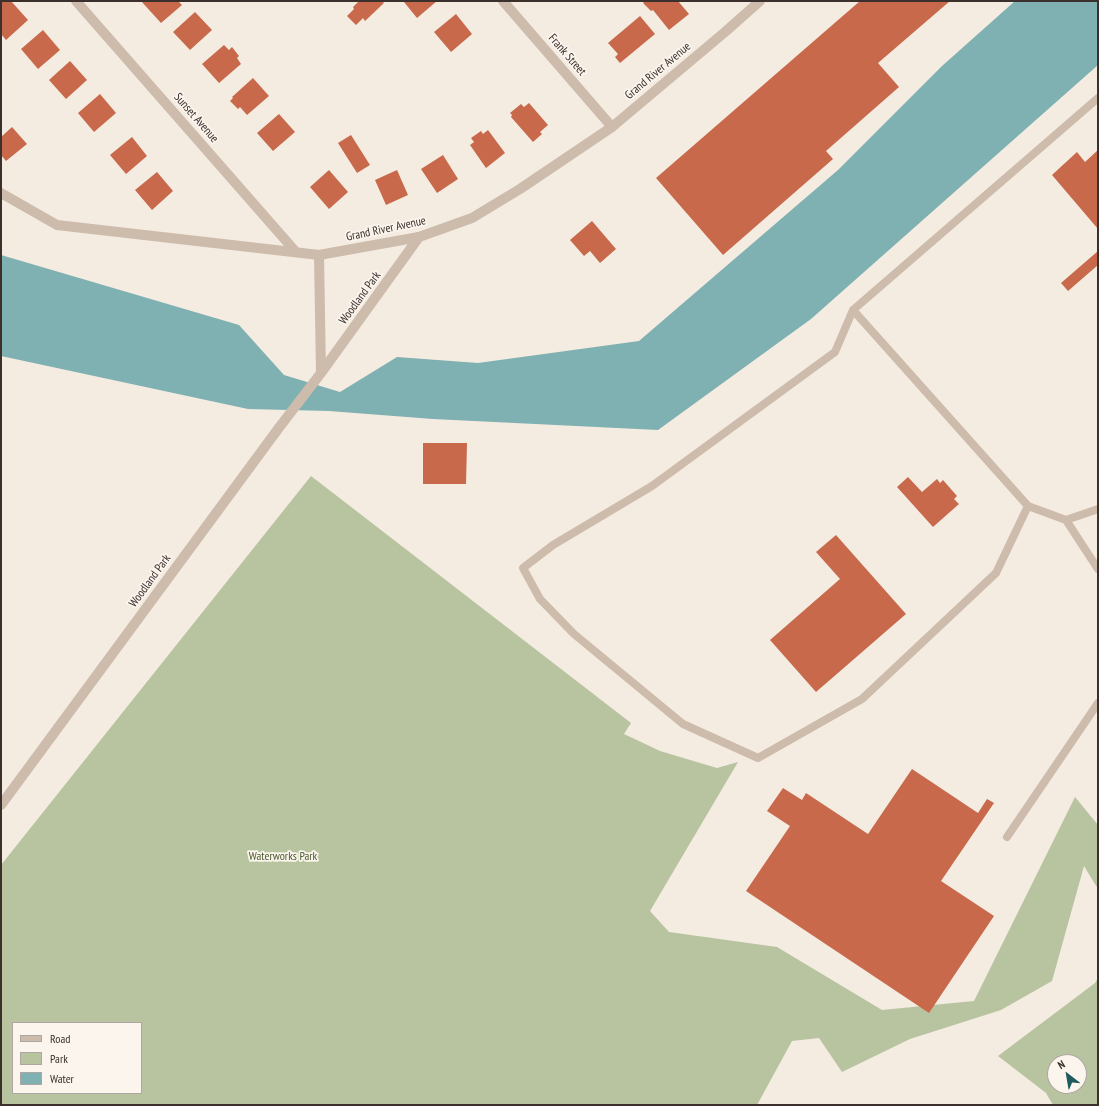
<!DOCTYPE html>
<html>
<head>
<meta charset="utf-8">
<style>
  body { margin:0 }
  #map { position:relative; width:1099px; height:1106px; overflow:hidden; background:#f4ebe1; font-family:"PT Sans Narrow",sans-serif }
  canvas { display:block }
  .frame { position:absolute; inset:0; border:2px solid #3b302b; pointer-events:none }
  .legend { position:absolute; left:12px; top:1022px; width:130px; height:72px; box-sizing:border-box; background:#fbf5ee; border:1px solid #aea6a0; margin:0; padding:5px 7px; list-style:none; font-size:12px; color:#3b302b }
  .legend li { display:flex; align-items:center; gap:8px; height:20px }
  .legend b { width:20px; border:1px solid #aea6a0 }
  .north { position:absolute; left:1047px; top:1054px; width:40px; height:40px; box-sizing:border-box; background:#fbf5ee; border:1px solid #aea6a0; border-radius:50%; rotate:329deg; font-size:11px; font-weight:700; line-height:16px; text-align:center; color:#3b302b }
  .north::after { content:''; display:block; margin:auto; width:14px; height:18px; background:#1f5a5e; clip-path:polygon(50% 0,100% 100%,50% 72%,0 100%) }
</style>
</head>
<body>
<div id="map">
<canvas width="1099" height="1106"></canvas>
<div class="frame"></div>
<ul class="legend">
<li><b style="height:5px;background:#cdbbac"></b>Road</li>
<li><b style="height:11px;background:#b8c4a0"></b>Park</li>
<li><b style="height:11px;background:#7fb0b2"></b>Water</li>
</ul>
<div class="north">N</div>
</div>
<script>
const ctx = document.querySelector('canvas').getContext('2d');
ctx.lineJoin = 'round';
function fill(path, color) { ctx.fillStyle = color; ctx.fill(path, 'evenodd'); }
const toPath = rows => new Path2D(rows.map(r => 'M' + r).join(''));
function stroke(path, color, width, dash) { ctx.strokeStyle = color; ctx.lineWidth = width; ctx.lineCap = dash ? 'butt' : 'round'; ctx.setLineDash(dash || []); ctx.stroke(path); }
function label(font, color, halo, rows, align = 'center') {
  ctx.font = font + ' "PT Sans Narrow",sans-serif'; ctx.lineWidth = 3.5; ctx.setLineDash([]); ctx.textBaseline = 'middle'; ctx.strokeStyle = halo; ctx.fillStyle = color; for (const [text, x, y, turn = 0] of rows) {
    ctx.save(); ctx.translate(x, y); ctx.rotate((+turn || 0) * Math.PI / 180); ctx.textAlign = isNaN(turn) ? turn : align; if (halo) ctx.strokeText(text, 0, 0); ctx.fillText(text, 0, 0); ctx.restore();
  }
}
const green = toPath([
  [311,476,631,723,624,734,660,751,717,768,738,762,650,911,669,932,777,947,882,1010,974,1001,1075,797,1098,825,1098,889,1084,866,1052,981,1001,1010,910,1039,842,1072,819,1038,792,1041,757,1105,1,1105,1,865],
  [13,1023,141,1023,141,1093,13,1093],
  [1098,978,1098,1105,1053,1105,1046,1093,998,1056,1095,983],
  [1055,1062,1079,1062,1079,1086,1055,1086]
]);
const water = toPath([
  [1015,1,1098,1,1098,65,811,319,658,430,433,419,329,411,248,409,1,356,1,255,239,325,284,375,340,392,397,357,478,363,639,341,838,170,942,66]
]);
const building = toPath([
  [1,1,11,1,28,20,6,40,1,34],
  [141,1,178,1,182,5,161,23],
  [359,1,382,1,384,3,365,21,363,18,356,25,347,16,354,9,353,7],
  [404,1,437,1,417,18,404,2],
  [645,1,678,1,689,14,669,30,653,10,651,11,643,3],
  [860,1,950,1,878,63,899,87,826,151,833,159,723,255,656,178],
  [195,12,212,30,190,50,173,32],
  [456,14,472,34,451,52,434,32],
  [640,16,655,34,620,63,615,57,618,54,608,43],
  [43,30,60,50,38,69,21,49],
  [224,45,229,50,232,47,239,56,237,58,241,64,219,83,202,64],
  [70,61,87,80,66,99,49,80],
  [253,78,269,96,247,115,240,107,238,109,230,101,233,98,232,97],
  [100,94,116,113,94,132,78,113],
  [529,103,548,125,540,132,542,134,533,142,511,117,512,115,510,113,521,104,524,107],
  [279,114,295,132,273,151,257,133],
  [12,127,27,144,6,161,1,155,1,137],
  [488,130,505,153,486,168,470,145,474,142,471,138,481,131,483,134],
  [351,135,370,165,357,173,338,143],
  [132,137,147,156,126,174,110,155],
  [1098,150,1098,229,1052,175,1077,152,1085,162],
  [443,155,458,179,437,193,421,169],
  [329,170,348,192,329,209,310,187],
  [397,170,408,195,386,205,375,180],
  [157,172,173,191,152,210,135,190],
  [592,221,616,249,600,263,590,251,584,256,570,240],
  [1098,251,1098,265,1068,291,1061,283],
  [423,443,467,443,466,484,423,484],
  [908,477,922,492,937,479,940,483,943,480,957,496,954,499,959,504,933,527,897,487],
  [836,535,906,614,816,692,770,640,840,579,816,552],
  [912,769,978,813,987,799,994,803,941,881,994,916,929,1013,746,891,790,826,767,811,783,788,802,800,806,793,868,834]
]);
const service = toPath([
  [1098,98,853,310,1028,506,1066,520,1098,509],
  [853,310,835,352,652,486,553,545,523,568,540,599,574,634,683,724,758,758,862,699,996,573,1028,506],
  [1066,520,1098,569],
  [1007,837,1098,703]
]);
const minor = toPath([
  [76,1,295,251],
  [503,1,612,127],
  [319,255,321,373],
  [1,805,278,429,321,373,419,237]
]);
const tertiary = toPath([
  [1,193,57,225,319,255,419,237,472,218,520,189,612,127,725,32,760,1]
]);
const streetNames = [
  ["Frank Street",567,55,49],
  ["Grand River Avenue",658,71,-40],
  ["Sunset Avenue",196,118,49],
  ["Grand River Avenue",386,229,-12],
  ["Woodland Park",360,298,-54],
  ["Woodland Park",150,581,-54]
];
const parkNames = [
  ["Waterworks Park",283,857]
];
fill(green, '#b8c4a0');
fill(water, '#7fb0b2');
fill(building, '#c8694b');
stroke(service, '#cdbbac', 8);
stroke(minor, '#cdbbac', 10);
stroke(tertiary, '#cdbbac', 10);
label('12px', '#3b302b', '#fbf5ee', streetNames);
label('12px', '#4a5a2e', '#fbf5ee', parkNames);
</script>
</body>
</html>
